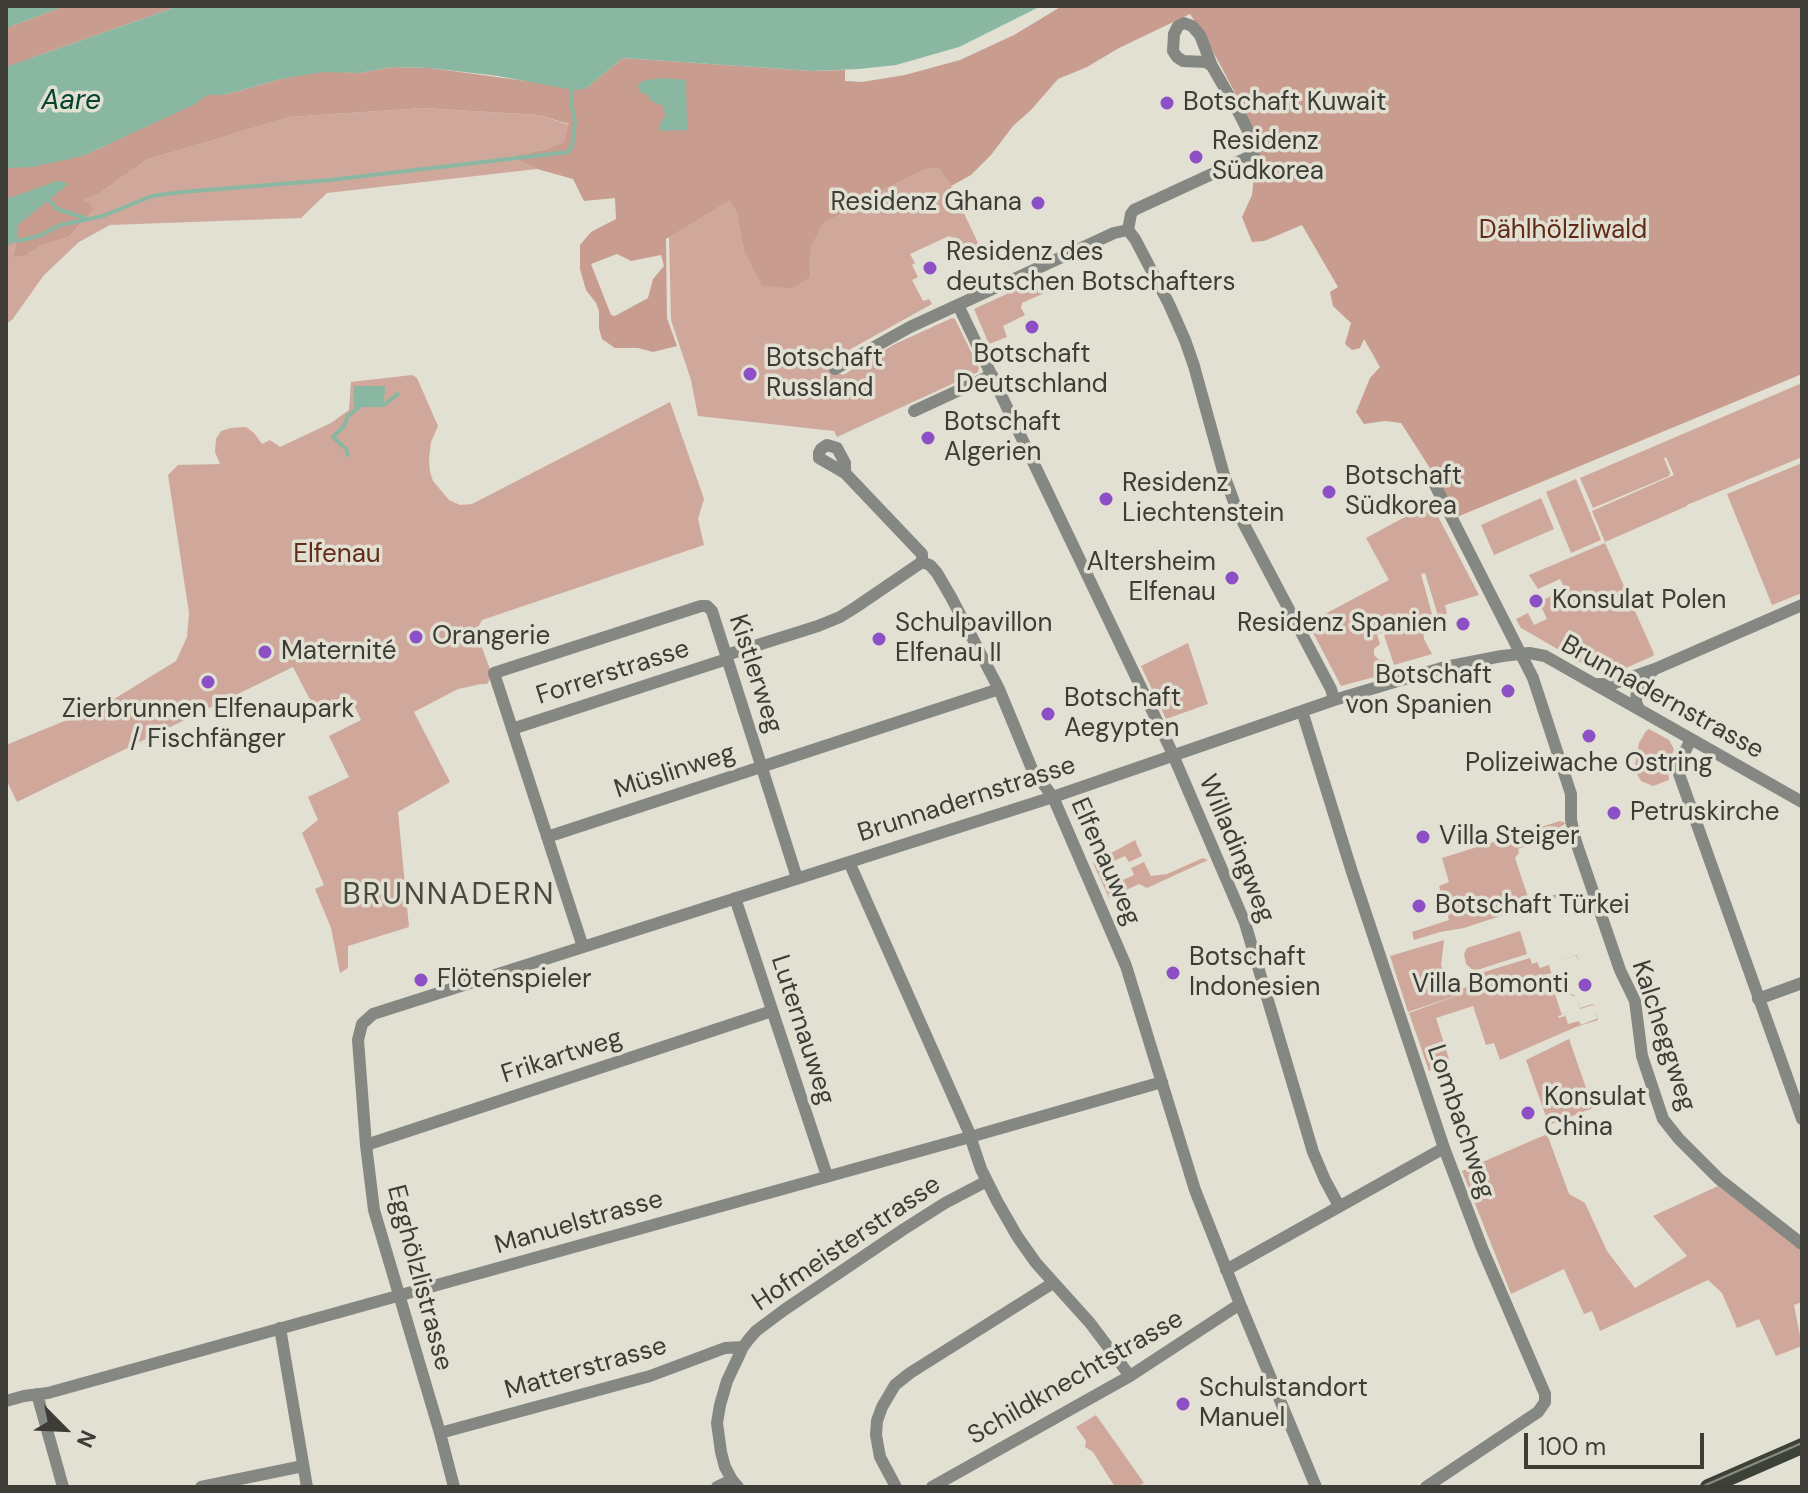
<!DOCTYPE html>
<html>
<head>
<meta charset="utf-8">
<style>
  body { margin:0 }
  #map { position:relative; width:1808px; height:1493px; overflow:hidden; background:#e1e0d2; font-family:"DM Sans",sans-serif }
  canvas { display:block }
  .frame { position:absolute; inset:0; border:8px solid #3d3c37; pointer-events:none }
  .north { position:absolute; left:24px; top:1389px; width:80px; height:80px; -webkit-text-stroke:6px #e1e0d2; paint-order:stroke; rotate:114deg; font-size:22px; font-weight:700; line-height:32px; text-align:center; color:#3d3c37 }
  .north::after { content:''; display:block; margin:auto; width:28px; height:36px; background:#3d3c37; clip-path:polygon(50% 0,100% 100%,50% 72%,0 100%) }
  .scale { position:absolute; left:1524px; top:1433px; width:180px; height:36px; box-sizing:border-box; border:4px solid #3d3c37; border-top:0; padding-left:10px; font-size:24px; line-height:28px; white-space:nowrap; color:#3d3c37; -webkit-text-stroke:6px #e1e0d2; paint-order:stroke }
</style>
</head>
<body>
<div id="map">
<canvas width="1808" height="1493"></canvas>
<div class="frame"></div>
<div class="north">N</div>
<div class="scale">100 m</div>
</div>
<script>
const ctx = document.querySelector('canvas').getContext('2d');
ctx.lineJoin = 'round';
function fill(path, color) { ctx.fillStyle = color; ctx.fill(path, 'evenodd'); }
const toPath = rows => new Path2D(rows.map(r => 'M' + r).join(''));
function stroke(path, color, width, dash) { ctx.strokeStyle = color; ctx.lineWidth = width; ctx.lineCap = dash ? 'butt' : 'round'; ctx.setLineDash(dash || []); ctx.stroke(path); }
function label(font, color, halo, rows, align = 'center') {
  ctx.font = font + ' "DM Sans",sans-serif'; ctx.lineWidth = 7; ctx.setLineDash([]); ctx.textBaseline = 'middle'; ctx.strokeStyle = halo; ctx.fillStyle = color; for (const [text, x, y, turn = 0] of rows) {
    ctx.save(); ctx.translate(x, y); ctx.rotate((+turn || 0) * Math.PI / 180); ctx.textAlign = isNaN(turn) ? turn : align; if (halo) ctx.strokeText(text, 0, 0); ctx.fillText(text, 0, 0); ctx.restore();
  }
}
const green = toPath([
  [6,13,83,156,26,255,42,245,69,237,83,220,93,211,80,200,100,193,146,160,290,117,423,108,538,115,570,125,564,142,543,150,518,155,520,161,537,169,327,193,301,218,110,225,79,242,44,275,12,320,6,324],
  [938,168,951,186,979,245,960,257,954,245,956,239,949,236,910,254,915,263,912,265,918,277,912,280,923,301,929,299,932,304,840,355,835,358,833,363,836,372,843,375,895,344,952,318,955,319,979,368,978,372,837,437,834,431,698,416,691,380,671,320,669,237,729,201,736,212,744,250,810,277,811,248,823,224,879,192,926,169],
  [1048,275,1056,292,1049,291,1022,303,1021,308,1025,315,1003,326,1007,337,989,344,974,309],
  [412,375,417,378,438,426,431,442,429,458,430,472,433,481,449,500,460,505,472,504,670,402,704,499,698,519,704,545,482,620,476,631,492,675,487,684,481,684,458,689,414,712,450,782,398,812,409,927,348,946,348,968,340,973,331,928,315,889,324,885,302,833,318,820,308,797,349,777,329,736,361,720,349,694,319,708,321,714,318,715,293,667,17,802,6,779,6,745,106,704,176,661,187,637,189,613,168,475,178,465,220,464,215,452,216,439,221,431,231,428,246,427,254,433,262,444,270,440,280,447,331,423,349,410,351,382],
  [1802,383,1802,457,1687,505,1687,506,1605,542,1592,511,1674,475,1666,457,1664,458,1670,473,1669,476,1593,508,1580,478],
  [1802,463,1802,593,1772,605,1727,494],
  [1576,479,1601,540,1571,553,1546,492],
  [1541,498,1554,529,1494,555,1481,525],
  [1431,503,1479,595,1445,605,1447,614,1445,614,1442,620,1439,619,1425,573,1421,574,1432,614,1425,620,1377,634,1380,644,1374,649,1374,655,1379,660,1385,660,1389,673,1341,686,1308,623,1389,580,1366,538],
  [1605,543,1654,654,1653,656,1612,674,1599,673,1521,628,1516,619,1528,613,1534,625,1547,619,1539,602,1565,589,1560,579,1538,589,1529,575],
  [1423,623,1424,639,1432,654,1394,665,1384,635],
  [1188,643,1208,704,1166,719,1141,666],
  [1649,729,1669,740,1674,749,1668,766,1669,780,1653,786,1641,781,1637,774,1635,765,1639,743,1646,731],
  [1560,821,1566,823,1555,831,1549,839,1518,849,1519,853,1515,858,1528,897,1533,897,1535,901,1563,892,1564,895,1464,928,1440,932,1414,940,1412,932,1449,920,1439,886,1449,882,1442,858],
  [1135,840,1142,856,1129,862,1125,856,1107,864,1116,883,1134,875,1131,868,1144,862,1151,876,1167,874,1203,858,1208,860,1147,888,1139,884,1109,898,1093,863],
  [1520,931,1527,954,1474,971,1466,964,1464,954,1467,948],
  [1444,940,1441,966,1455,991,1476,984,1474,975,1530,958,1532,964,1537,962,1540,968,1577,955,1579,962,1576,955,1549,965,1553,979,1551,973,1545,975,1545,978,1549,977,1562,1015,1558,1016,1559,1018,1565,1016,1564,1011,1568,1024,1579,1021,1581,1025,1598,1018,1593,1005,1580,1009,1576,996,1573,996,1569,993,1568,989,1569,985,1571,983,1567,971,1571,983,1569,985,1569,993,1576,996,1580,1008,1593,1004,1598,1020,1576,1027,1500,1060,1494,1043,1486,1045,1473,1006,1436,1018,1449,1059,1447,1060,1449,1064,1429,1071,1409,1013,1470,991,1408,1012,1390,956],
  [1569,1039,1593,1108,1549,1125,1526,1060],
  [1547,1134,1569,1194,1585,1203,1607,1251,1635,1288,1687,1256,1653,1216,1718,1186,1802,1250,1802,1302,1794,1305,1802,1346,1776,1356,1759,1319,1737,1328,1722,1293,1708,1280,1600,1331,1592,1311,1584,1314,1564,1269,1511,1294,1462,1171],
  [1096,1415,1144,1483,1137,1487,1115,1487,1093,1452,1085,1447,1086,1441,1076,1427]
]);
const forest = toPath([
  [65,6,179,6,6,67,6,28],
  [1062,6,1802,6,1802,374,1457,517,1437,479,1401,423,1385,421,1364,424,1356,412,1370,378,1380,367,1364,339,1360,348,1352,350,1345,344,1351,323,1333,306,1330,292,1338,287,1302,225,1264,241,1252,242,1242,217,1252,195,1255,167,1252,138,1242,106,1207,40,1190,14,1119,48,1087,67,1058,79,1031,110,1013,126,991,155,971,175,951,186,938,168,926,169,879,192,823,224,811,248,810,277,792,288,762,286,744,250,736,212,729,201,666,239,667,318,677,346,653,352,638,348,615,348,602,339,599,328,599,311,596,303,586,290,580,269,580,245,591,232,616,219,615,198,584,201,573,179,537,169,520,161,517,155,543,150,564,142,569,124,538,115,423,108,290,117,146,160,100,193,82,200,91,204,93,211,83,220,69,237,42,245,26,255,13,257,17,241,17,225,63,189,57,181,6,199,6,168,32,167,83,156,194,104,207,95,224,95,281,79,324,71,360,73,392,67,430,68,585,89,623,58,813,71,845,70,845,81,862,82,905,75,960,60,1014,35],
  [617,254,631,261,661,255,664,266,653,279,648,298,615,316,611,315,591,264]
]);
const water = toPath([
  [6,6,65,6,6,28],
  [179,6,1041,6,959,47,896,65,859,69,813,71,623,58,585,89,573,90,498,76,430,68,392,67,360,73,324,72,281,79,224,95,207,95,195,104,83,156,32,167,6,168,6,67],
  [664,78,686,80,687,130,660,131,659,126,665,116,663,106,651,101,647,94,639,92,638,84,645,80],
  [57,181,66,182,67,185,18,225,18,241,6,246,6,199],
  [354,386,385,386,384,407,354,407]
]);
const stream = toPath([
  [49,200,57,209,85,218],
  [18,241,39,236,60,225,103,216,152,196,182,192,330,180,568,152,572,146,575,122,571,102,573,86],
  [385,404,398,394],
  [348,455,346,449,333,437,344,426,348,416,359,407]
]);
const minor = toPath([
  [1128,230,1135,239,1169,304,1185,340,1194,366,1224,475,1238,513,1331,689,1334,700],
  [1128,230,1131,214,1134,210,1251,156,1254,153,1253,141,1240,115,1212,66,1206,62,1183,61,1177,57,1173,51,1174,34,1178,26,1184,23,1192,26,1200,35,1212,66],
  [958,305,1170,748,1245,923,1313,1152,1325,1180,1339,1206],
  [835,369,910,327,1114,233,1128,230],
  [914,411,992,375],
  [845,473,819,458,819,453,821,449,827,445,837,448,845,463,845,473,922,554,922,562,930,565,937,573,951,597,999,689,1032,769,1053,797,1126,966,1195,1190,1240,1304,1316,1487],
  [1433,481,1533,678,1571,794,1571,820,1576,842,1620,970,1635,1001,1642,1056,1663,1119,1679,1139,1719,1179,1802,1244],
  [726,655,818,626,840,617,856,607,922,562],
  [1597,684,1612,684,1655,669,1802,605],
  [1639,709,1636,702,1637,689,1642,679,1653,671],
  [1302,711,1352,872,1444,1148,1482,1248,1545,1394,1545,1402,1538,1412,1426,1487],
  [512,729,727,659],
  [1691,739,1679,764,1679,774,1802,1119],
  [547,837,999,689],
  [849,862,968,1130,981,1169,997,1201,1017,1236,1036,1263,1090,1323,1130,1376],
  [735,898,827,1176],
  [583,947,494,673,701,606,707,606,712,611,797,878],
  [1758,999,1802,983],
  [366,1145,772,1011],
  [1226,1270,1444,1148],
  [280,1328,307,1487],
  [37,1394,63,1487],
  [6,1401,24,1396,48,1393,970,1137,1162,1082],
  [440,1433,650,1376,725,1348,743,1347],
  [201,1487,303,1466],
  [454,1487,440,1433,374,1210,366,1145,358,1040,362,1024,373,1014,1053,797,1334,700,1445,667,1502,656,1529,653,1545,656,1802,802],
  [717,1487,732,1480],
  [738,1487,732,1480,725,1467,721,1452,717,1423,720,1405,727,1381,743,1347,749,1339,756,1331,784,1310,904,1229,945,1203,987,1181],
  [896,1487,880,1457,876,1435,877,1421,882,1407,895,1385,910,1373,1053,1283],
  [932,1487,1130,1376,1240,1304]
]);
const major = toPath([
  [1708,1487,1802,1446]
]);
const tram = toPath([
  [1701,1487,1802,1443]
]);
const markers = [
  [1167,103,8,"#8d4fc5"],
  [1196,157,8,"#8d4fc5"],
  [1038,203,8,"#8d4fc5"],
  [930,268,8,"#8d4fc5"],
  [1032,327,8,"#8d4fc5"],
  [750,374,8,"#8d4fc5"],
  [928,438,8,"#8d4fc5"],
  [1329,492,8,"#8d4fc5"],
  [1106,499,8,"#8d4fc5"],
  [1232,578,8,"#8d4fc5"],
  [1536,601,8,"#8d4fc5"],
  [1463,624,8,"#8d4fc5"],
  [416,637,8,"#8d4fc5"],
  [879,639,8,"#8d4fc5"],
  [265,652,8,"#8d4fc5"],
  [208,682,8,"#8d4fc5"],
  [1508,691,8,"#8d4fc5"],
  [1048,714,8,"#8d4fc5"],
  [1589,736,8,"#8d4fc5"],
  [1614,813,8,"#8d4fc5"],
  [1423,837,8,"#8d4fc5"],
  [1419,906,8,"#8d4fc5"],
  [1173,973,8,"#8d4fc5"],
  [421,980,8,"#8d4fc5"],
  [1585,985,8,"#8d4fc5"],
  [1528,1113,8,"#8d4fc5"],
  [1183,1404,8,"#8d4fc5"]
];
const poiNames = [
  ["Botschaft Kuwait",1183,103],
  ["Residenz",1212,142],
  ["Südkorea",1212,172],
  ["Residenz Ghana",1022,203,"right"],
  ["Residenz des",946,253],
  ["deutschen Botschafters",946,283],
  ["Botschaft",1032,355,"center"],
  ["Deutschland",1032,385,"center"],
  ["Botschaft",766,359],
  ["Russland",766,389],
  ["Botschaft",944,423],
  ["Algerien",944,453],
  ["Botschaft",1345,477],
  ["Südkorea",1345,507],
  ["Residenz",1122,484],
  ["Liechtenstein",1122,514],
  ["Altersheim",1216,563,"right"],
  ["Elfenau",1216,593,"right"],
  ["Konsulat Polen",1552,601],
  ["Schulpavillon",895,624],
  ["Elfenau II",895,654],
  ["Residenz Spanien",1447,624,"right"],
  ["Orangerie",432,637],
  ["Maternité",281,652],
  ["Botschaft",1492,676,"right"],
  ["von Spanien",1492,706,"right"],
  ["Botschaft",1064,699],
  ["Aegypten",1064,729],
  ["Zierbrunnen Elfenaupark",208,710,"center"],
  ["/ Fischfänger",208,740,"center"],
  ["Polizeiwache Ostring",1589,764,"center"],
  ["Petruskirche",1630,813],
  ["Villa Steiger",1439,837],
  ["Botschaft Türkei",1435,906],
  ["Botschaft",1189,958],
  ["Indonesien",1189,988],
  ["Flötenspieler",437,980],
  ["Villa Bomonti",1569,985,"right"],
  ["Konsulat",1544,1098],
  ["China",1544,1128],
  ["Schulstandort",1199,1389],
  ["Manuel",1199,1419]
];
const parkNames = [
  ["Dählhölzliwald",1563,231],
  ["Elfenau",337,555]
];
const streetNames = [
  ["Forrerstrasse",613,673,-18],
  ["Kistlerweg",755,674,72],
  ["Brunnadernstrasse",1662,698,29],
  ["Müslinweg",675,772,-18],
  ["Brunnadernstrasse",967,800,-18],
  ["Willadingweg",1236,849,67],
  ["Elfenauweg",1105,862,66],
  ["Luternauweg",802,1030,72],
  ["Kalcheggweg",1663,1036,72],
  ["Frikartweg",562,1057,-18],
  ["Lombachweg",1460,1122,71],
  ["Manuelstrasse",579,1223,-16],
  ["Hofmeisterstrasse",847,1244,-34],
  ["Egghölzlistrasse",419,1278,75],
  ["Matterstrasse",586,1369,-16],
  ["Schildknechtstrasse",1076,1378,-30]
];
const waterNames = [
  ["Aare",71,102]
];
const quarterNames = [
  ["BRUNNADERN",449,896]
];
fill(green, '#cfa89b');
fill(forest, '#c89c8e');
fill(water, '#8ab7a1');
stroke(stream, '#8ab7a1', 4);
stroke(minor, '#858783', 12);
stroke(major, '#3d4239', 16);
stroke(tram, '#8c8b82', 2);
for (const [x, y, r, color] of markers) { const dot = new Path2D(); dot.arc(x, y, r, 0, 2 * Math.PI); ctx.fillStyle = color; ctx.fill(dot); stroke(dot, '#e1e0d2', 3); }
label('26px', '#3d3c37', '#e1e0d2', poiNames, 'left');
label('26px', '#632b17', '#e1e0d2', parkNames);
label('26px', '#3d3c37', '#e1e0d2', streetNames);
label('italic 28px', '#06432e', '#e1e0d2', waterNames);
ctx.letterSpacing = '2px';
label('30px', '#4a493e', '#e1e0d2', quarterNames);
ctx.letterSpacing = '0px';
</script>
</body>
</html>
